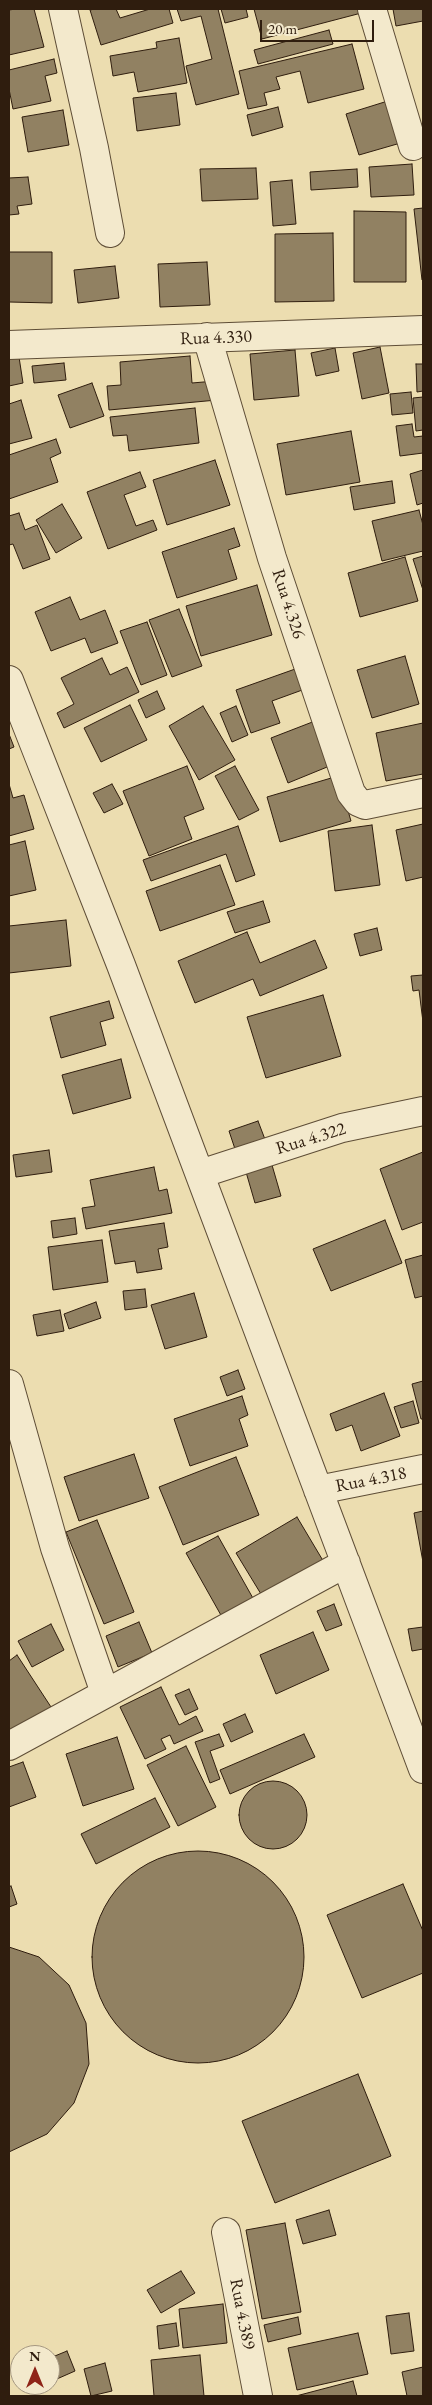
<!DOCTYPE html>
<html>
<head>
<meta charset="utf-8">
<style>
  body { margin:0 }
  #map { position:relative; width:432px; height:2405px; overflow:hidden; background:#ecddb0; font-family:"EB Garamond",serif }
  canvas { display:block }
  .frame { position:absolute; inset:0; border:10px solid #2f1d0e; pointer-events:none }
  .north { position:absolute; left:10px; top:2345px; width:50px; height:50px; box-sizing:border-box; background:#f3e9cc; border:1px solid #a59780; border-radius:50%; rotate:0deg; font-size:14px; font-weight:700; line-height:20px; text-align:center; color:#2f1d0e }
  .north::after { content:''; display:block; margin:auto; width:18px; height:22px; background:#8f2418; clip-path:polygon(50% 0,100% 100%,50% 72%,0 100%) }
  .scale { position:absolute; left:260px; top:20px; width:114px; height:22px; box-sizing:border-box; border:2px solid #2f1d0e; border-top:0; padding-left:6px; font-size:15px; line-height:18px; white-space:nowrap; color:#2f1d0e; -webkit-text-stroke:4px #f3e9cc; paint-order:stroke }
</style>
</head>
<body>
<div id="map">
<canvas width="432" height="2405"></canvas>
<div class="frame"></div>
<div class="north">N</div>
<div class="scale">20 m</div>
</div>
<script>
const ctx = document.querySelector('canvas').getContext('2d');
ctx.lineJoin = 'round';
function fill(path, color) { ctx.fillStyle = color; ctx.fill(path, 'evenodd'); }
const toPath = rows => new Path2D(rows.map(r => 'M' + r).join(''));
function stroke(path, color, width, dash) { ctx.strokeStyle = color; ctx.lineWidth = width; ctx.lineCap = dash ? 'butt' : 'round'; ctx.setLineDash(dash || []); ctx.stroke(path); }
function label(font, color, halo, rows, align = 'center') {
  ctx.font = font + ' "EB Garamond",serif'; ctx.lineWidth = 4; ctx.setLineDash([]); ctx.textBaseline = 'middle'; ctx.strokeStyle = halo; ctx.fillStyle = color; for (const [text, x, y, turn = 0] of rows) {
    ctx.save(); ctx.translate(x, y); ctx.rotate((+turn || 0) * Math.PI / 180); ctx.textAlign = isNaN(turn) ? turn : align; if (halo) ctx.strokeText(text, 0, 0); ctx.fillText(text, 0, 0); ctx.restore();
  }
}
const building = toPath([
  [16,9,34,9,44,47,9,55,9,10,16,9],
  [95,9,116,9,120,18,150,9,169,9,173,23,101,45,90,10,95,9],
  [177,9,218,9,239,94,196,105,186,66,212,59,201,16,181,21,177,9],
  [221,9,246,9,248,17,225,23,221,9],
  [254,9,368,9,369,11,262,39,254,9],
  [393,9,423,9,423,21,396,26,393,9],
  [329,30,333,44,258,64,254,50,329,30],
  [179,38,187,83,138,92,134,72,113,76,110,56,157,48,156,42,179,38],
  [352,44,364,89,308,103,300,71,276,77,280,89,264,93,267,105,248,109,239,71,352,44],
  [54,59,57,73,45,76,51,101,13,109,9,89,9,70,54,59],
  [176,93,180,125,137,131,133,98,176,93],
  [391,100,404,142,359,155,346,114,391,100],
  [278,107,283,127,252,136,247,115,278,107],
  [63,110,69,145,28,152,22,117,63,110],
  [412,164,414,195,371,197,369,167,412,164],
  [256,168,258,199,202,201,200,169,256,168],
  [357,169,358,187,311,190,310,172,357,169],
  [28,177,32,204,17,206,19,214,9,215,9,178,28,177],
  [292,180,296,224,273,226,270,182,292,180],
  [423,208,423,280,422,280,414,209,423,208],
  [354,211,406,212,406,282,354,282,354,211],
  [333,233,334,301,275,302,275,234,333,233],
  [9,252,52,252,52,303,9,302,9,252],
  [207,262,210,305,160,307,158,264,207,262],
  [115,266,119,298,78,303,74,270,115,266],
  [380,347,389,393,362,399,353,353,380,347],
  [335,348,339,371,316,376,311,353,335,348],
  [295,350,299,396,254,400,250,354,295,350],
  [190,356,192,383,215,381,217,400,109,410,107,386,121,385,120,362,190,356],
  [19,357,23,383,9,386,9,359,19,357],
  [64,363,66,380,34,383,32,366,64,363],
  [416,364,423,364,423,391,417,392,416,364],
  [92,383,104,416,70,428,58,395,92,383],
  [411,392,413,413,392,415,390,394,411,392],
  [423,397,423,430,416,431,413,398,423,397],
  [21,400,32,438,9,444,9,404,21,400],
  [195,408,199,443,129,451,127,435,113,436,110,417,195,408],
  [412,424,414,437,423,436,423,453,400,456,396,426,412,424],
  [351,431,360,482,286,495,277,444,351,431],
  [56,439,61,453,50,458,58,482,9,499,9,455,56,439],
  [215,460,230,505,167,525,153,480,215,460],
  [423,470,423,503,417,505,410,474,423,470],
  [140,472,146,487,124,495,136,526,153,520,157,530,108,549,87,492,140,472],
  [392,481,395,503,354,510,350,487,392,481],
  [62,504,82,538,56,553,36,520,62,504],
  [419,510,423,525,423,551,382,561,372,521,419,510],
  [19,513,25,530,37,525,50,559,23,569,13,544,9,545,9,516,19,513],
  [234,528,240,546,228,550,237,579,177,598,162,552,234,528],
  [423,556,423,590,413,559,423,556],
  [405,557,418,601,360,617,348,573,405,557],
  [257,585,272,635,201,656,186,606,257,585],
  [70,597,80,620,105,610,118,643,91,653,85,638,51,651,35,612,70,597],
  [179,609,202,666,172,677,149,620,179,609],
  [147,622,167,675,141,685,120,631,147,622],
  [405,656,419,704,372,718,357,670,405,656],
  [102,658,110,675,127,667,139,692,64,728,57,713,74,704,61,678,102,658],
  [298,668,305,689,272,701,280,723,251,733,236,690,298,668],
  [157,691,165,709,146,718,138,700,157,691],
  [130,705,147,740,101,762,84,728,130,705],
  [203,706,235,760,199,780,169,726,203,706],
  [236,706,248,735,232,742,220,713,236,706],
  [315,721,332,765,288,783,271,738,315,721],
  [423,723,423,774,386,781,376,733,423,723],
  [9,734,14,747,9,749,9,734],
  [187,766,204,809,184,817,192,839,149,856,123,791,187,766],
  [235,766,259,810,239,820,215,776,235,766],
  [338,776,351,821,280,842,267,797,338,776],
  [9,784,13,798,24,795,34,829,9,836,9,784],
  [112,784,123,804,104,813,93,793,112,784],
  [423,824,423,877,406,881,396,830,423,824],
  [372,825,380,885,335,891,328,831,372,825],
  [238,826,255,875,236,882,226,854,151,881,143,860,238,826],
  [25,841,36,890,9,896,9,845,25,841],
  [220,865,235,905,160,931,146,891,220,865],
  [263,901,270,922,235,933,227,912,263,901],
  [66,920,71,966,9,973,9,926,66,920],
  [377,928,382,950,360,956,354,934,377,928],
  [247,932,260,963,315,940,327,968,260,996,253,979,195,1003,178,961,247,932],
  [423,975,423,1022,419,990,413,991,411,976,423,975],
  [323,995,341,1056,266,1078,247,1017,323,995],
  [109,1001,114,1018,100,1022,106,1045,61,1058,50,1017,109,1001],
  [121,1059,131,1098,73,1114,62,1075,121,1059],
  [258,1121,266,1142,236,1152,229,1131,258,1121],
  [49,1150,52,1172,16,1177,13,1155,49,1150],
  [423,1152,423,1222,402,1230,380,1169,423,1152],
  [272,1165,281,1196,255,1203,246,1172,272,1165],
  [154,1167,159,1191,167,1189,172,1213,86,1229,82,1208,95,1206,90,1180,154,1167],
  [75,1218,77,1234,53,1238,51,1221,75,1218],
  [385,1220,402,1263,331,1291,313,1249,385,1220],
  [164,1223,168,1247,158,1249,162,1269,137,1273,135,1261,115,1264,109,1231,164,1223],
  [102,1240,108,1282,53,1290,48,1247,102,1240],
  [423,1255,423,1296,415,1298,405,1260,423,1255],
  [145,1289,147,1307,125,1310,123,1291,145,1289],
  [194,1293,207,1337,165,1349,151,1305,194,1293],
  [96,1302,101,1318,69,1329,64,1314,96,1302],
  [60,1310,64,1331,37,1336,33,1315,60,1310],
  [238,1370,245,1389,227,1396,220,1377,238,1370],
  [423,1381,423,1419,421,1419,412,1384,423,1381],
  [384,1393,400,1436,361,1451,352,1425,336,1431,330,1414,384,1393],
  [242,1396,248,1415,239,1419,248,1446,190,1466,174,1419,242,1396],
  [413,1401,419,1423,401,1428,394,1407,413,1401],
  [134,1454,149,1498,79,1521,64,1477,134,1454],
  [236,1457,259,1515,183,1545,159,1487,236,1457],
  [423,1511,423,1562,414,1513,423,1511],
  [297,1517,325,1564,264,1599,236,1553,297,1517],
  [97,1520,134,1612,104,1624,66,1532,97,1520],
  [218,1536,254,1600,222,1617,186,1553,218,1536],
  [334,1604,342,1625,326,1631,317,1611,334,1604],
  [139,1622,152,1653,118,1667,106,1636,139,1622],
  [51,1624,64,1650,32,1667,18,1641,51,1624],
  [423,1627,423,1649,412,1651,408,1629,423,1627],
  [313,1632,329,1670,276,1694,260,1655,313,1632],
  [17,1655,51,1707,9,1734,9,1661,17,1655],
  [161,1687,179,1725,196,1716,203,1731,174,1744,170,1735,161,1739,166,1749,145,1759,120,1707,161,1687],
  [189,1689,198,1709,185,1715,175,1695,189,1689],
  [245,1714,253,1732,231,1742,223,1724,245,1714],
  [219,1734,224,1746,210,1751,220,1779,210,1783,195,1742,219,1734],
  [304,1734,315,1757,230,1794,220,1770,304,1734],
  [117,1737,134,1789,83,1806,66,1754,117,1737],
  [186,1746,216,1807,178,1826,147,1765,186,1746],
  [23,1762,36,1797,9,1807,9,1767,23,1762],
  '239 1815a34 34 0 1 1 68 0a34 34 0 1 1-68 0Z',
  [155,1798,170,1827,96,1864,81,1834,155,1798],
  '92 1957a106 106 0 1 1 212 0a106 106 0 1 1-212 0Z',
  [403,1884,423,1931,423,1973,362,1998,327,1915,403,1884],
  [11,1886,17,1904,9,1907,9,1887,11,1886],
  [9,1947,39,1957,69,1985,86,2023,89,2064,74,2103,47,2134,9,2152,9,1947],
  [358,2074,391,2156,275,2203,242,2121,358,2074],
  [329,2210,336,2235,303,2244,296,2220,329,2210],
  [285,2223,301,2312,262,2319,246,2230,285,2223],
  [181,2271,195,2293,161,2313,147,2290,181,2271],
  [223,2304,227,2343,183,2348,179,2309,223,2304],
  [409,2313,414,2351,391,2354,386,2316,409,2313],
  [298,2317,301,2334,268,2342,264,2325,298,2317],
  [176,2323,179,2346,159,2349,157,2326,176,2323],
  [358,2333,368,2374,297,2390,288,2348,358,2333],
  [67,2351,75,2371,50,2382,50,2358,67,2351],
  [200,2355,204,2396,154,2396,151,2360,200,2355],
  [105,2363,112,2391,91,2396,84,2369,105,2363],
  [423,2367,423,2396,407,2396,402,2372,423,2367],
  [353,2381,357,2396,296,2396,353,2381]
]);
const minor = toPath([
  [63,9,94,148,110,233],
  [372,9,413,146],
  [207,337,272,558,351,793,358,802,365,805,423,793],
  [9,345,423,330],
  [9,680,121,965,423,1769],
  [200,1174,342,1128,423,1111],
  [9,1384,55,1548,105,1693],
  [318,1490,423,1469],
  [9,1746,346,1563],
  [226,2232,258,2396]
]);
const streetNames = [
  ["Rua 4.330",216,338,-2],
  ["Rua 4.326",288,604,72],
  ["Rua 4.322",311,1139,-17],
  ["Rua 4.318",371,1480,-11],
  ["Rua 4.389",242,2314,79]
];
fill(building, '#918162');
stroke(building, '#2f1d0e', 1);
stroke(minor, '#5e4d36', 30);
stroke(minor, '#f3e9cc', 28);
label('18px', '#2f1d0e', '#f3e9cc', streetNames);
</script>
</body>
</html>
